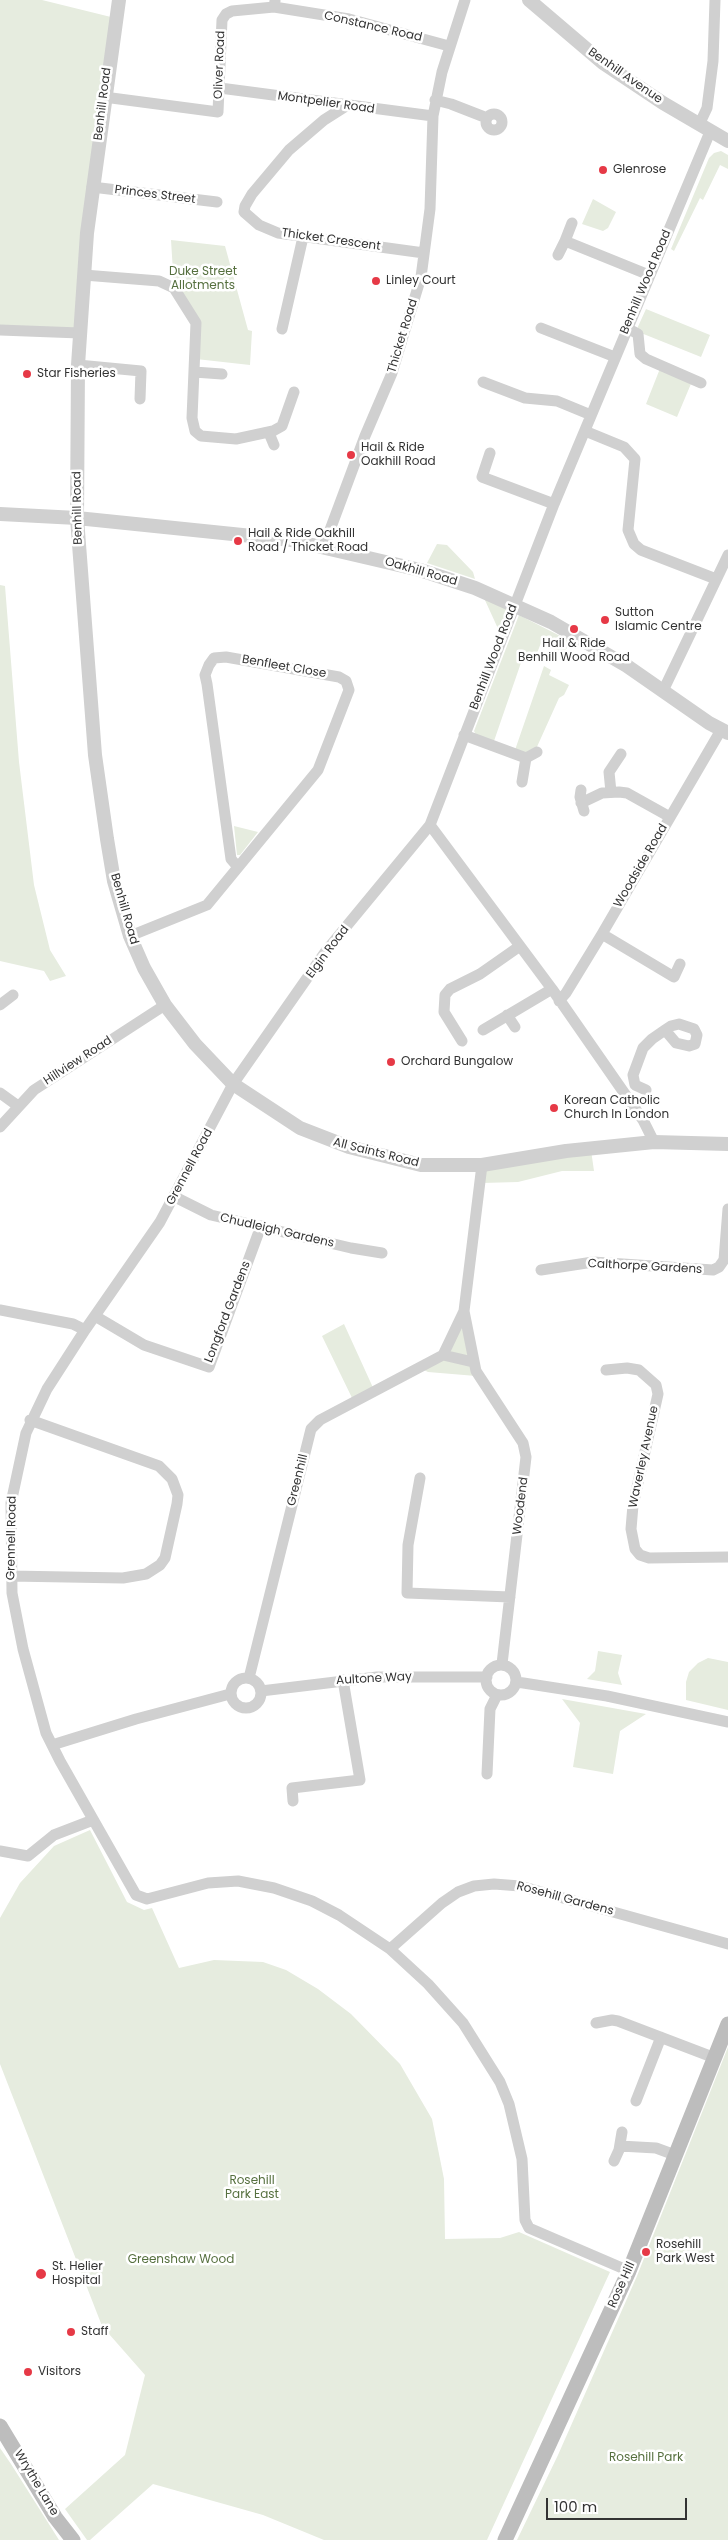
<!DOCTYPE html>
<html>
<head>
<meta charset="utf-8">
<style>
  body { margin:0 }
  #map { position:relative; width:728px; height:2540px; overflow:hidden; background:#fff; font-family:Poppins,sans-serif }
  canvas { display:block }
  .scale { position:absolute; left:546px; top:2498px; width:141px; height:22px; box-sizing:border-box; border:2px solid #333; border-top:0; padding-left:6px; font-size:15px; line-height:18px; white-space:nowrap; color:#333; -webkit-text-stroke:4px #fff; paint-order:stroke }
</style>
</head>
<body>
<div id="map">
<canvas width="728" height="2540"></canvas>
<div class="scale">100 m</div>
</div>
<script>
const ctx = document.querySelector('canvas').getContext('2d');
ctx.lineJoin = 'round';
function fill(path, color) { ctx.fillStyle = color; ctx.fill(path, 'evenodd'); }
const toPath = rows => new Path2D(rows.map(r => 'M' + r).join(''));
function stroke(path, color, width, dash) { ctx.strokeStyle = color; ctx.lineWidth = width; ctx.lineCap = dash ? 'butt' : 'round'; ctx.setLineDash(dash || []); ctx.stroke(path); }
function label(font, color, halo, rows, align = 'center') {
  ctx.font = font + ' Poppins,sans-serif'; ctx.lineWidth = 5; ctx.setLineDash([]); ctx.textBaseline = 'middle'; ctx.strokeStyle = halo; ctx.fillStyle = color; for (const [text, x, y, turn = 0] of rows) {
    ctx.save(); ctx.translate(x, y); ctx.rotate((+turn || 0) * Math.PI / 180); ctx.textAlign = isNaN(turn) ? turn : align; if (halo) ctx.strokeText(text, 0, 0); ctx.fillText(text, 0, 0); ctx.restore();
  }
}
const green = toPath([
  [0,0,42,0,115,18,80,333,0,330],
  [721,151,728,155,728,169,720,165,703,200,700,198,674,251,671,249,709,158,714,153],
  [593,199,616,212,608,228,603,231,582,224],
  [171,240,225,246,248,330,252,331,250,365,196,359,197,334,174,288],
  [646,309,710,335,701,357,636,331],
  [661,366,693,379,677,417,646,404],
  [437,544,447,545,473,572,475,579,427,563],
  [0,585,5,586,19,762,34,885,50,950,66,976,50,981,44,971,0,961],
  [484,598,508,608,500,633],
  [519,615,570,641,564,654,541,643,535,658,524,654,494,741,476,735,474,731],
  [544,666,551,670,549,675,569,685,564,695,559,698,536,749,526,754,515,750],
  [234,826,258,832,240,855,237,855],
  [591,1150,594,1171,562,1171,518,1182,482,1183,484,1167],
  [464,1317,476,1376,428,1372,422,1369,444,1357],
  [344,1324,375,1392,354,1402,322,1336],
  [598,1651,622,1655,618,1673,622,1685,587,1679,595,1671],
  [708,1658,728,1662,728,1710,686,1700,686,1682,689,1672,698,1663],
  [562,1699,646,1714,620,1731,613,1774,573,1767,580,1723],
  [90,1830,127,1902,144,1910,152,1908,179,1968,214,1960,263,1962,286,1970,318,1989,351,2014,400,2064,432,2119,444,2179,445,2239,500,2238,519,2232,610,2272,487,2540,324,2540,263,2515,153,2484,90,2540,87,2540,65,2509,125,2455,145,2375,102,2326,0,2064,0,1918,20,1883,54,1846],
  [728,2047,728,2540,517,2540,558,2455,637,2276],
  [0,2448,11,2464,59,2540,0,2540]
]);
const minor = toPath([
  [275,1,274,7,349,19,449,46],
  [220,88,433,116],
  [104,97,218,112,222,20,226,14,232,11,274,7],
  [435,100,451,104,487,118],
  [346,106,324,120,289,150,252,194,245,206,244,212,259,225,278,233,424,253],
  '486 122a8 8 0 1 1 16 0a8 8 0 1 1-16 0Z',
  [699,125,707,108,713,61,715,0],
  [92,187,217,202],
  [572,223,565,241,649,275],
  [558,255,565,241],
  [84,275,159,281,174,288,196,323,192,418,195,431,201,436,236,439,273,431,282,426,294,392],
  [541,328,615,357],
  [627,328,638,334,640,354,646,359,701,383],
  [282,329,303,237],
  [0,330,80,333],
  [78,365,141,371,140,399],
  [194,372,222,374],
  [483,382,525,398,557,401,591,415],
  [585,431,624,447,635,459,628,530,634,544,641,550,716,579],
  [269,433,274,445],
  [490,453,482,477,554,504],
  [324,546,365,436,392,373,421,277,430,209,433,116,442,72,465,0],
  [663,691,728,555],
  [464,735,526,758,537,752],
  [522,782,526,758],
  [581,790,580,797,584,811],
  [611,792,609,772,621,754],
  [581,803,602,793,619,792,627,793,670,817],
  [430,825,552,989,643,1120,654,1142],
  [602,934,674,977,680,964],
  [130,936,207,905,318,770,349,690,346,681,339,677,226,657,214,658,209,665,205,675,207,684,231,859,237,866],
  [559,1001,566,993,602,934,721,730],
  [0,1005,13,995],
  [507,1015,515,1027],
  [483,1030,552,989],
  [462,1041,444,1012,445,995,450,989,480,974,520,946],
  [646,1090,635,1085,633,1075,643,1048,652,1039,665,1030,671,1026,679,1024,694,1029,697,1035,695,1044,689,1046,676,1043,665,1030],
  [0,1093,18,1106],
  [0,1127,34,1090,165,1005],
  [482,1165,464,1311,476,1371,523,1443,526,1457,502,1664],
  [175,1197,211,1215,351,1248,382,1253],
  [541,1270,593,1262,713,1270,719,1267,724,1260,728,1209],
  [0,1310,73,1324,85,1330],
  [95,1316,144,1345,209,1367,261,1226],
  [443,1355,464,1311],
  [443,1355,473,1362],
  [606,1370,627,1368,639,1370,656,1385,658,1394,633,1505,631,1529,635,1549,640,1555,649,1558,728,1557],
  [420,1478,408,1545,407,1593,510,1597],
  [10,1576,123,1578,146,1574,160,1565,165,1558,177,1504,178,1495,172,1479,159,1466,30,1420],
  '486 1680a15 15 0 1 1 30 0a15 15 0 1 1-30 0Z',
  '231 1693a15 15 0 1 1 30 0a15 15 0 1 1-30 0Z',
  [249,1678,311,1429,320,1420,443,1355],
  [517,1682,607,1696,728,1722],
  [261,1691,377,1677,487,1677],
  [52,1745,136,1719,230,1694],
  [487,1774,490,1709,497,1695],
  [293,1801,292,1788,360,1780,343,1680],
  [0,1851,28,1856,54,1835,93,1820],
  [390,1949,442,1903,458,1892,474,1886,494,1884,520,1886,728,1944],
  [596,2023,612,2020,618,2021,715,2058],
  [636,2101,661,2037],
  [620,2146,656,2148,675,2155],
  [614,2161,619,2150,622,2132],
  [629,2271,529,2228,525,2220,522,2159,509,2104,500,2082,463,2023,428,1984,390,1949,339,1915,312,1901,274,1888,238,1881,208,1883,147,1899,136,1895,60,1761,46,1733,23,1649,12,1593,11,1503,26,1433,47,1389,85,1330,160,1222,233,1084,326,951,430,825,554,504,710,132]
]);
const tertiary = toPath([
  [119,0,87,233,78,365,77,518,95,755,107,839,114,881,130,936,144,968,165,1005,195,1044,233,1084,300,1128,349,1147,421,1165,482,1165,566,1151,654,1142,728,1144],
  [529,0,603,63,663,103,728,141],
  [0,514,77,518,291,540,420,570,475,588,551,622,627,666,709,723,728,733]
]);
const secondary = toPath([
  [0,2426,55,2517,73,2540],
  [505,2540,629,2271,728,2024]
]);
const markers = [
  [603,170,5,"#e63946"],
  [376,281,5,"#e63946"],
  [27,374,5,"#e63946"],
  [351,455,5,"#e63946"],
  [238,541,5,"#e63946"],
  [605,620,5,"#e63946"],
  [574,629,5,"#e63946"],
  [391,1062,5,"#e63946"],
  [554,1108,5,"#e63946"],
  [646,2252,5,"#e63946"],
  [41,2274,6,"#e63946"],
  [71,2332,5,"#e63946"],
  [28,2372,5,"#e63946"]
];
const streetNames = [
  ["Constance Road",373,27,13],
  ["Oliver Road",220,65,-88],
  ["Benhill Avenue",625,76,35],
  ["Montpelier Road",326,103,8],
  ["Benhill Road",103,104,-83],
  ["Princes Street",155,195,7],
  ["Thicket Crescent",331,240,8],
  ["Benhill Wood Road",646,282,-67],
  ["Thicket Road",403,336,-73],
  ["Benhill Road",78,508,-91],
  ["Oakhill Road",421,572,16],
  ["Benhill Wood Road",494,657,-69],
  ["Benfleet Close",284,667,10],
  ["Woodside Road",641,866,-60],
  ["Benhill Road",124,909,74],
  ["Elgin Road",328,952,-53],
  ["Hillview Road",78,1061,-33],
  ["All Saints Road",376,1153,14],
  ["Grennell Road",190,1167,-62],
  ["Chudleigh Gardens",277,1231,13],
  ["Calthorpe Gardens",645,1267,3],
  ["Longford Gardens",228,1312,-69],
  ["Waverley Avenue",644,1457,-78],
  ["Greenhill",298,1480,-76],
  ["Woodend",521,1506,-83],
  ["Grennell Road",12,1538,-89],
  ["Aultone Way",374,1679,-3],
  ["Rosehill Gardens",565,1899,15],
  ["Rose Hill",622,2285,-66],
  ["Wrythe Lane",36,2483,59]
];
const poiNames = [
  ["Glenrose",613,170],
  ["Linley Court",386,281],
  ["Star Fisheries",37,374],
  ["Hail & Ride",361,448],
  ["Oakhill Road",361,462],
  ["Hail & Ride Oakhill",248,534],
  ["Road / Thicket Road",248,548],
  ["Sutton",615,613],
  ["Islamic Centre",615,627],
  ["Hail & Ride",574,644,"center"],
  ["Benhill Wood Road",574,658,"center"],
  ["Orchard Bungalow",401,1062],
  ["Korean Catholic",564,1101],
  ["Church In London",564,1115],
  ["Rosehill",656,2245],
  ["Park West",656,2259],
  ["St. Helier",52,2267],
  ["Hospital",52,2281],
  ["Staff",81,2332],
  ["Visitors",38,2372]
];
const parkNames = [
  ["Duke Street",203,272],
  ["Allotments",203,286],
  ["Rosehill",252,2181],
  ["Park East",252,2195],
  ["Greenshaw Wood",181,2260],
  ["Rosehill Park",646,2458]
];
fill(green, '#e6ecdf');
stroke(minor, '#d0d0d0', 11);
stroke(tertiary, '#d0d0d0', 14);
stroke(secondary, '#bdbdbd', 15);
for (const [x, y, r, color] of markers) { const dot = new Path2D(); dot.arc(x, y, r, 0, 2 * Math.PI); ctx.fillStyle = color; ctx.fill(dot); stroke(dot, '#fff', 2); }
label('12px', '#333', '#fff', streetNames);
label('12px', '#333', '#fff', poiNames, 'left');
label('12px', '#56703f', '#fff', parkNames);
</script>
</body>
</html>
